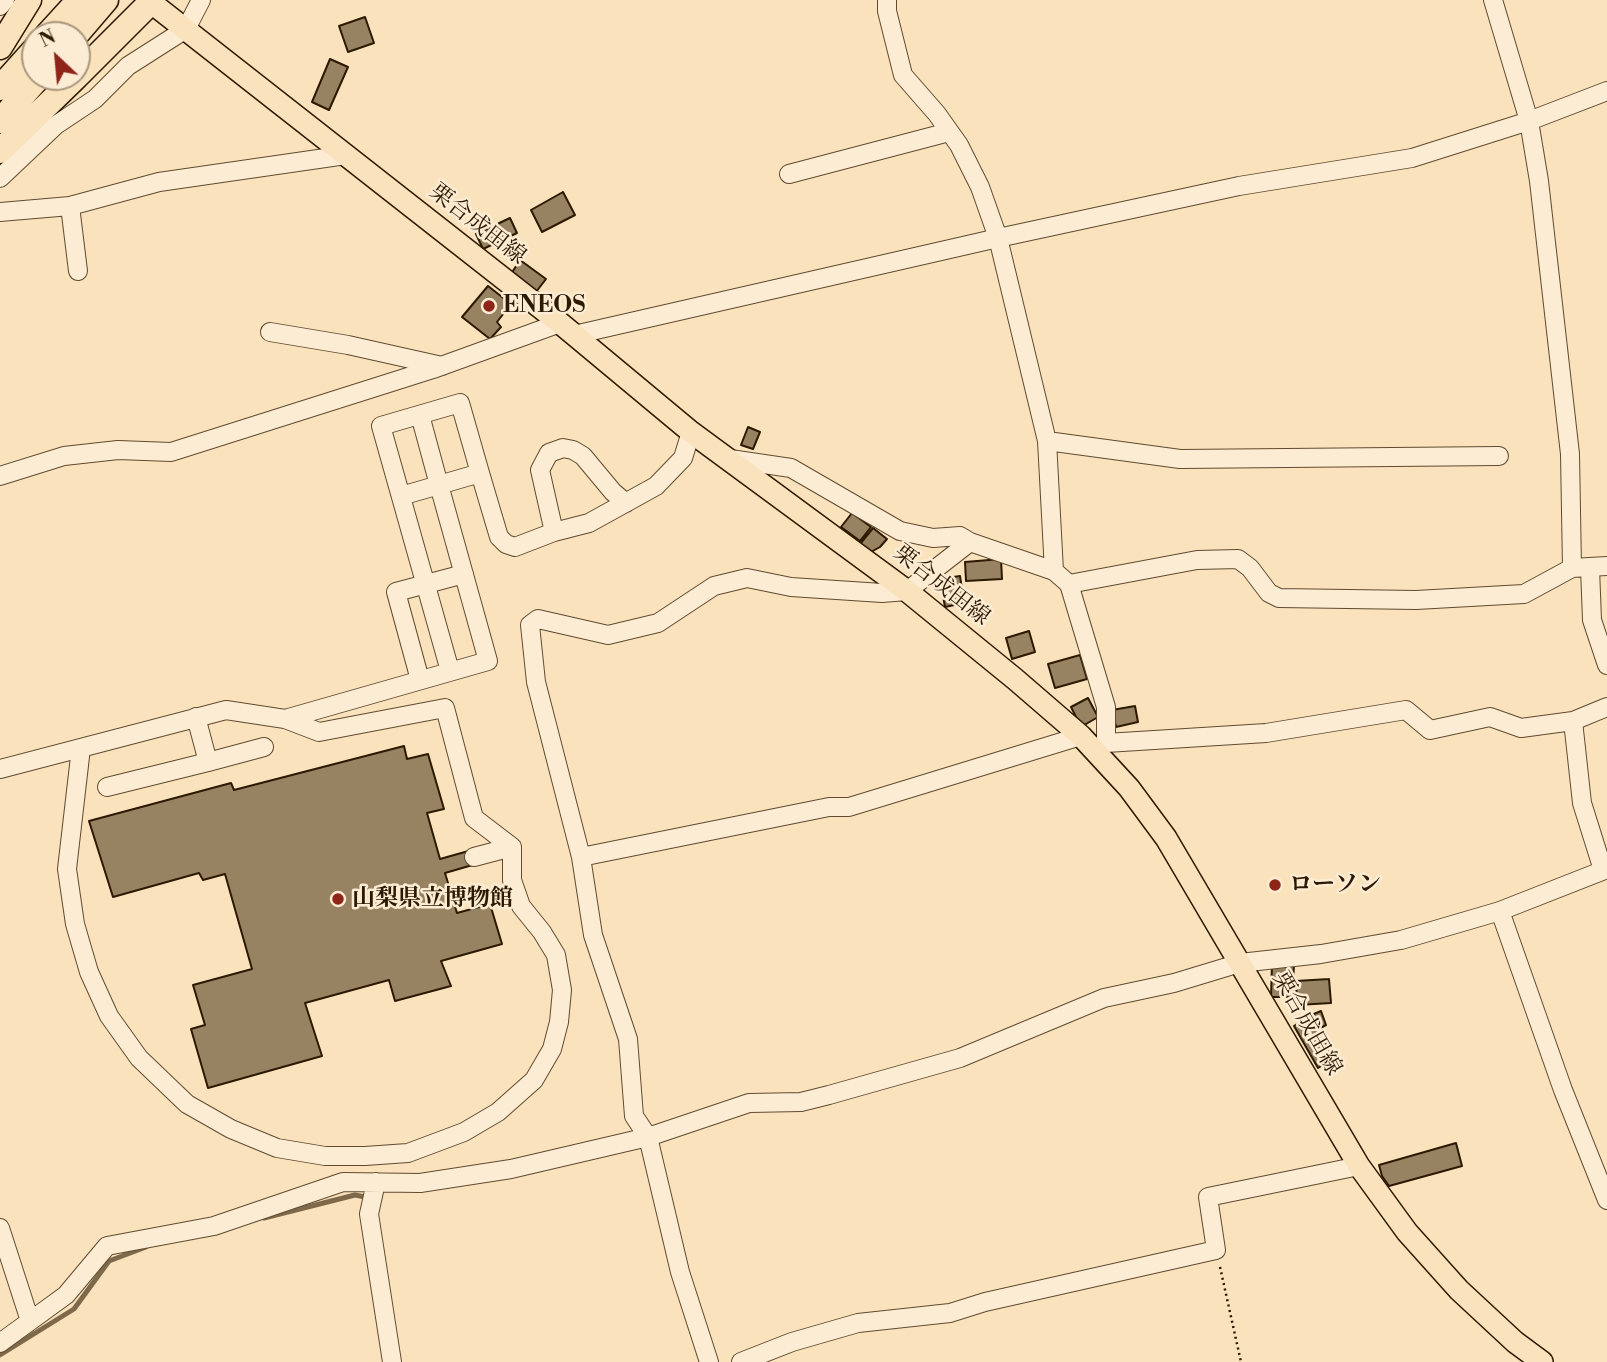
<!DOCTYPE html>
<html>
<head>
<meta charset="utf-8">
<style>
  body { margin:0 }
  #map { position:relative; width:1607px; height:1362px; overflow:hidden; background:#fae2bc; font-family:"Libre Bodoni",serif }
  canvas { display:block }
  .north { position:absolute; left:21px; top:21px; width:70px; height:70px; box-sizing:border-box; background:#fcecd3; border:2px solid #a9987f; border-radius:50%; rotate:334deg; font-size:19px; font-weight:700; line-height:28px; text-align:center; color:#2c1901 }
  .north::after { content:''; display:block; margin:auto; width:24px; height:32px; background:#8f2418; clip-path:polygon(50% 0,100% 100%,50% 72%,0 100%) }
</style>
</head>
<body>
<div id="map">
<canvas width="1607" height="1362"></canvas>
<div class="north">N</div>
</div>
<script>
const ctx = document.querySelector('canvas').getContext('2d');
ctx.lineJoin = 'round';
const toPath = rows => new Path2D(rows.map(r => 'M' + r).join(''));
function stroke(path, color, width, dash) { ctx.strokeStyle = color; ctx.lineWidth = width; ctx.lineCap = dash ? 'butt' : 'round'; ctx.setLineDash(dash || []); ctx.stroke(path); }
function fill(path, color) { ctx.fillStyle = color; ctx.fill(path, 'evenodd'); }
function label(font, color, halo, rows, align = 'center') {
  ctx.font = font + ' "Libre Bodoni","Noto Serif JP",serif'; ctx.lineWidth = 5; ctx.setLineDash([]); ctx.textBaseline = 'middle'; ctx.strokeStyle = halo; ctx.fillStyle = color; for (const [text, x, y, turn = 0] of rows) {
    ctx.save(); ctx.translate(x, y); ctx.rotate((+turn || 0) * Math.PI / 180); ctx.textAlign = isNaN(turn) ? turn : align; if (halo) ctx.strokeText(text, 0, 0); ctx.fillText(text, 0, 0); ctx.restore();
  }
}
const stream = toPath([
  [264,1218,355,1195,370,1198],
  [0,1355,74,1309,109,1261,146,1247]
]);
const building = toPath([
  [365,17,374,43,348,52,339,26,365,17],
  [330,59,348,67,329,110,312,102,330,59],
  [563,192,575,215,542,232,531,210,563,192],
  [510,218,517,233,483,249,476,234,510,218],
  [520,260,546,279,536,292,511,274,520,260],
  [488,286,511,304,497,322,501,327,490,339,462,317,488,286],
  [748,427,760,432,753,449,741,445,748,427],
  [852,513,871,527,860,541,841,527,852,513],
  [873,528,887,539,880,547,871,552,860,544,873,528],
  [1001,559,1002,579,966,581,965,562,1001,559],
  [960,576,964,603,945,607,940,579,960,576],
  [1029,631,1035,652,1012,659,1006,638,1029,631],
  [1080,655,1087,679,1055,688,1048,664,1080,655],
  [1088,698,1098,717,1081,727,1071,707,1088,698],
  [1135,706,1138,722,1116,727,1112,710,1135,706],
  [404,746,407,759,428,754,444,809,427,813,440,859,472,850,476,864,445,873,457,913,490,904,502,944,441,961,451,986,395,1001,389,980,305,1003,322,1056,208,1088,191,1029,205,1025,193,985,252,969,225,874,203,880,199,873,113,897,89,821,231,783,234,790,404,746],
  [1272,964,1294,965,1292,997,1271,997,1272,964],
  [1329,979,1331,1003,1297,1005,1296,981,1329,979],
  [1321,1011,1326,1025,1315,1031,1323,1044,1327,1043,1329,1061,1318,1068,1294,1026,1309,1016,1321,1011],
  [1456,1143,1462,1166,1389,1186,1382,1176,1379,1165,1456,1143]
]);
const path = toPath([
  [1220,1267,1241,1362]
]);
const minor = toPath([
  [887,0,887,11,903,75,937,114,959,145,980,187,998,238,1047,441,1054,571],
  [1493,0,1529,121,1539,181,1570,454,1572,568],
  [0,6,5,0],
  [789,174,949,132],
  [0,178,56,125,95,99,128,66,186,29,201,0],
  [70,206,159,182,346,155],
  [0,212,70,206,78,271],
  [270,332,348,345,442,366],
  [574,335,998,238,1239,186,1412,158,1529,121,1607,91],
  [1047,441,1180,459,1499,456],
  [730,459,791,468,900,531,933,538,960,536,970,542,1054,571,1069,584,1197,560,1238,559,1250,568,1269,593,1279,598,1416,600,1524,594,1572,568,1607,566],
  [0,476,64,456,118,450,171,452,433,369,560,323],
  [401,496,439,485,420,415],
  [554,532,540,470,549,453,563,448,573,450,583,456,613,492,626,503],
  [1590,568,1592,620,1607,665],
  [1069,584,1106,707,1106,743,1266,733,1406,710,1430,730,1490,717,1521,728,1573,721],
  [450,671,381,426,460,403,480,473],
  [420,680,396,592,464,574],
  [285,719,319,732,445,708,474,818,512,847],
  [81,748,67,869,75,924,89,972,109,1016,139,1058,187,1104,231,1129,277,1148,325,1156,365,1156,408,1153,464,1132,498,1112,534,1080,552,1049,559,1022,562,990,556,955,542,932,521,906,512,880,512,847],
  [208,762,264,747],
  [0,769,226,710,285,719,488,661,439,485,480,473,499,537,506,544,515,547,554,532,589,523,656,486,683,458,691,432],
  [107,787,208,762,196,717],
  [474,857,512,847],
  [581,857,829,807,849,807,1081,736],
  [1603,870,1582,803,1573,721,1607,707],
  [1500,911,1563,1090,1607,1200],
  [376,1182,369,1214,392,1362],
  [0,1228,30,1321],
  [0,1343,66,1295,107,1246,214,1226,343,1182,420,1183,511,1169,648,1137,749,1103,801,1102,829,1095,960,1058,1104,998,1174,983,1240,963,1321,954,1401,940,1500,911,1607,869],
  [709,1362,680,1272,648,1137,634,1116,628,1039,593,935,581,857,536,682,530,625,538,619,608,635,658,623,714,586,747,578,791,587,882,593,907,591,970,542],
  [741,1362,792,1342,858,1323,950,1313,985,1302,1216,1250,1208,1197,1359,1166]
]);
const major = toPath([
  [148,0,560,323,691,432,907,591,1015,679,1081,736,1129,788,1166,838,1359,1166,1407,1232,1459,1290,1515,1342,1542,1362]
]);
const highway = toPath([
  [47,35,79,0],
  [76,35,106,0],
  [0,47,29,0],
  [77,76,153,0],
  [0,88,35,49],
  [0,121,39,77],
  [0,151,76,77]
]);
const markers = [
  [489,306,7,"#8f2418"],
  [1275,885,7,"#8f2418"],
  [338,899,7,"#8f2418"]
];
const streetNames = [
  ["栗合成田線",477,225,38],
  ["栗合成田線",941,586,38],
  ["栗合成田線",1306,1024,60]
];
const poiNames = [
  ["ENEOS",503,306],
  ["ローソン",1289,885],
  ["山梨県立博物館",352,899]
];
stroke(stream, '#7e694b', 5);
fill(building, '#978262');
stroke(building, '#2c1901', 2);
stroke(minor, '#604b30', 20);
stroke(major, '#2c1901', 24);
stroke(highway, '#2c1901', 27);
stroke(path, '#2c1901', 2.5, [2, 3.5]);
stroke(minor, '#fcecd3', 18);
stroke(major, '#fae2bc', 21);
stroke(highway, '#fae2bc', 24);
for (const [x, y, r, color] of markers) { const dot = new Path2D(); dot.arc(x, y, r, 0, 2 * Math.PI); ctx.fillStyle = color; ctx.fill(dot); stroke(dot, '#fcecd3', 2.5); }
label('23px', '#2c1901', '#fcecd3', streetNames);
label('bold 23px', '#2c1901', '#fcecd3', poiNames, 'left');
</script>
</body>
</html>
